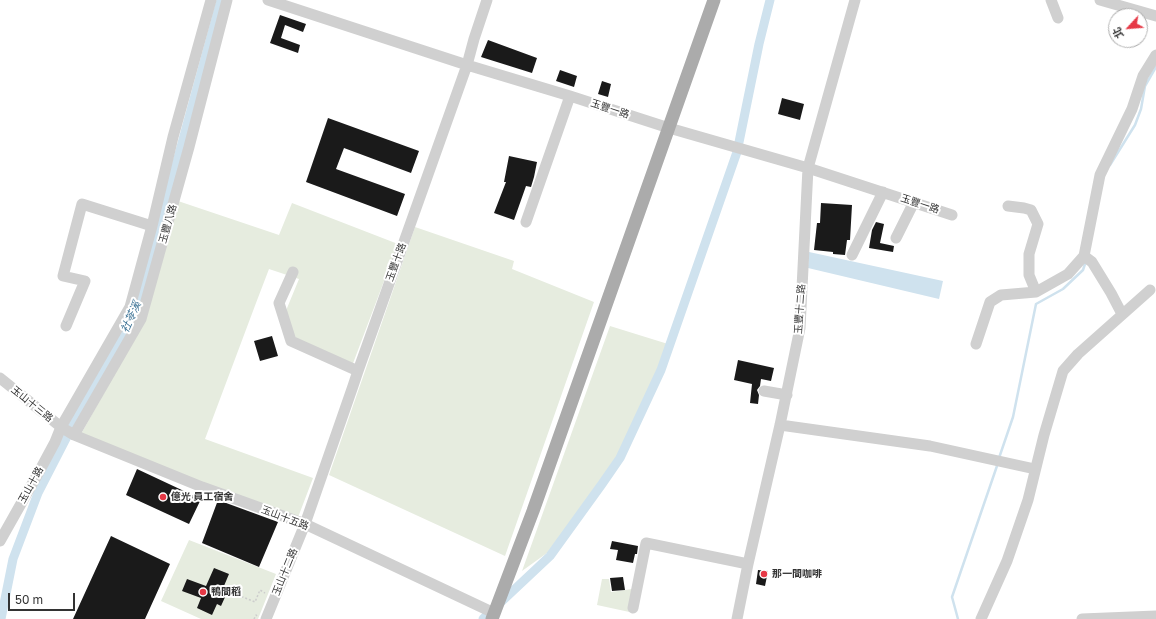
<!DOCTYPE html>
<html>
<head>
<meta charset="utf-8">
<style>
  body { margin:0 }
  #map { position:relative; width:1156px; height:619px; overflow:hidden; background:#fff; font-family:"Golos Text","Noto Sans TC",sans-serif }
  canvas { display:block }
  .north { position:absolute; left:1108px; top:8px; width:40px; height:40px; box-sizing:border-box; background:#fff; border:1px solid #adadad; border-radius:50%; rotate:244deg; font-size:11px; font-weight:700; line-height:16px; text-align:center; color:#333 }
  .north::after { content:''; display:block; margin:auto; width:14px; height:18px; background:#e63946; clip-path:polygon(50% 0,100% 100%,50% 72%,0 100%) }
  .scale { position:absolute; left:8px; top:593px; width:67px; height:18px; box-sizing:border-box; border:2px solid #333; border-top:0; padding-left:5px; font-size:12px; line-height:14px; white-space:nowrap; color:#333; -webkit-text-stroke:3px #fff; paint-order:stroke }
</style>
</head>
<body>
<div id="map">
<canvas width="1156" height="619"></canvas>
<div class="north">北</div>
<div class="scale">50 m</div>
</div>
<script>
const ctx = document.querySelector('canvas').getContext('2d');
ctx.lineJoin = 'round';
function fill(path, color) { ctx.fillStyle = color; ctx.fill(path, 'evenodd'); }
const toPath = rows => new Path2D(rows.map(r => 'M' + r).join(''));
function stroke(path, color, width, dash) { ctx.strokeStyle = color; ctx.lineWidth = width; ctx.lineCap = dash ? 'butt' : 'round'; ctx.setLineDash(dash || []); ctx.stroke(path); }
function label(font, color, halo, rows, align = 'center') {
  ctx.font = font + ' "Golos Text","Noto Sans TC",sans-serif'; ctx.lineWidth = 4; ctx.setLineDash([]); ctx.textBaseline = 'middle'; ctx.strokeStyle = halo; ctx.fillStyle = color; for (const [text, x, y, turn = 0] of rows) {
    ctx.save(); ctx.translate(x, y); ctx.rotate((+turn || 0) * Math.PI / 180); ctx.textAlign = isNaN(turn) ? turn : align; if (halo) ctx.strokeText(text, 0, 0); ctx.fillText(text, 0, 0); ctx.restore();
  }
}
const green = toPath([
  [178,201,279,235,292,203,398,244,352,366,296,348,285,313,299,279,269,269,256,303,205,439,313,478,297,520,81,434,145,320],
  [415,227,514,261,512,269,594,302,505,556,329,475],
  [610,326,668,344,657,372,614,464,547,553,522,571],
  [189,540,276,574,258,619,201,619,161,601],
  [602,579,609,579,611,592,639,588,634,613,597,605]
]);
const water = toPath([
  [809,252,943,281,939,299,808,268]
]);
const stream = toPath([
  [1110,165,1135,125,1141,109,1145,86,1156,67],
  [999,458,1013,417,1036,304,1063,289,1083,270,1086,261],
  [958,619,952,597,998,463]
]);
const canal = toPath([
  [500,603,550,556,602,484,620,458,661,370,737,152,759,44,770,0],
  [1,619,13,559,38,493,73,425,136,312,221,0],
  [483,619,489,613]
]);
const building = toPath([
  [280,15,306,24,303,32,285,25,281,38,300,45,298,53,270,43],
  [488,40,537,58,532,73,481,57],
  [560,70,577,76,574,87,556,81],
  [602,81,611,84,608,97,598,94],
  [782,98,804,104,800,120,778,114],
  [328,118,419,151,411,173,344,148,336,169,405,194,397,216,306,182],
  [509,156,537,162,534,177,531,187,526,186,514,220,494,213,506,182,504,182],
  [821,203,852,205,850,240,847,240,845,255,833,254,833,252,814,250,817,223,820,223],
  [876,222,884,224,880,243,894,246,893,252,869,248,872,230],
  [272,336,278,356,260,361,254,341],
  [738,360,774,368,771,381,761,379,760,386,757,390,759,395,758,404,750,403,752,384,734,380],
  [137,469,201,499,189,524,126,495],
  [218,500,278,522,259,567,202,543],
  [111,536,170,564,145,619,73,619],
  [612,541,638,546,637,554,635,554,633,563,616,560,618,550,610,549],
  [214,568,229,574,221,593,226,595,221,606,217,604,212,615,197,608,201,598,182,591,187,579,206,586],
  [758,570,768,571,765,586,756,584],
  [623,577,625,590,612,591,610,578]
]);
const path = toPath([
  [223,589,255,602,260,590,265,593],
  [254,619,256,615,257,616]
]);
const minor = toPath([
  [268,0,467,65,570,96,669,128,808,168,952,215],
  [1051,0,1058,18],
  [1100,0,1156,16],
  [1008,206,1024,208,1031,210,1038,224,1029,254,1029,275,1036,292],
  [526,222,570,96],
  [896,238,914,202],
  [852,255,883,192],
  [1084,256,1092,262,1111,293,1122,314],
  [293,272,279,303,291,341,358,371],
  [66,326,85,281,63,276,82,204,152,226],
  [976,344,990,302,1001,295,1036,292,1068,274,1084,256,1100,175,1132,109,1143,76,1156,55],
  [0,378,61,427,74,435,202,487,305,524,494,613],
  [764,391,787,395],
  [780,425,930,446,1035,469],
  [74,435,141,319,189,147,227,0],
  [0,541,40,470,55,442,61,427,130,307,152,226,173,137,211,0],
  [633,608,646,543,748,564],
  [266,619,305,524,353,386,358,371,467,65,474,39,487,0],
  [737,619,748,564,780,425,800,328,808,168,855,0],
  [981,619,1007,561,1028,500,1044,435,1063,371,1078,354,1150,290],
  [1082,619,1156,616]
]);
const major = toPath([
  [492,619,533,511,714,0]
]);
const markers = [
  [163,497,4,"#e63946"],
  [764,574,4,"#e63946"],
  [203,592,4,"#e63946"]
];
const streetNames = [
  ["玉豐一路",610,109,18],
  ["玉豐一路",920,204,18],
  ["玉豐八路",168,224,-74],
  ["玉豐十路",396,262,-70],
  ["玉豐十二路",800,309,-86],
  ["玉山十三路",32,404,39],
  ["玉山十路",31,485,-61],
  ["玉山十五路",285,518,21],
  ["玉山十二路",285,572,-68]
];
const poiNames = [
  ["億光 員工宿舍",171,497],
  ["那一間咖啡",772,574],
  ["鴨間稻",211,592]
];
const waterNames = [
  ["社苓溪",131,317,-66]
];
fill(green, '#e6ecdf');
fill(water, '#cfe2ee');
stroke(stream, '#cfe2ee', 2.5);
stroke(canal, '#cfe2ee', 9);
fill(building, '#1a1a1a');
stroke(path, '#cdcdcd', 1.5, [2, 2]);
stroke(minor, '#d0d0d0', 11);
stroke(major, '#ababab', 13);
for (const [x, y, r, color] of markers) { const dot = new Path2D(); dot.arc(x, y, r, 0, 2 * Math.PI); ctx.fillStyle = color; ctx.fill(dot); stroke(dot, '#fff', 1.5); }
label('10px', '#333', '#fff', streetNames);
label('bold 10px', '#333', '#fff', poiNames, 'left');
label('italic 11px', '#3f7597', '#fff', waterNames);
</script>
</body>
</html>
